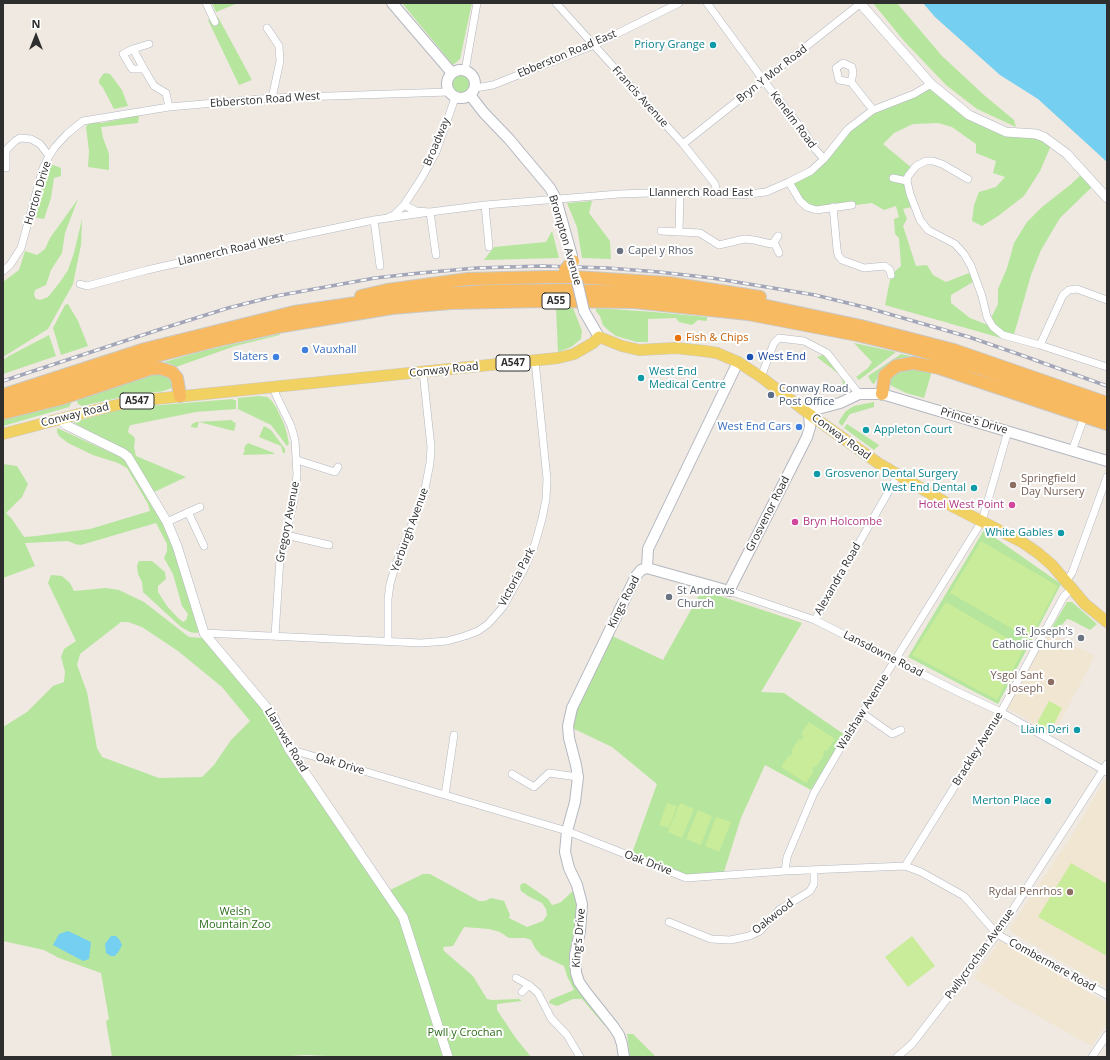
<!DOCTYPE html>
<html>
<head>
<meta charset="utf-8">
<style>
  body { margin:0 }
  #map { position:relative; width:1110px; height:1060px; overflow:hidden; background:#efe9e1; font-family:"Open Sans",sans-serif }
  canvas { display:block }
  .frame { position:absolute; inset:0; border:4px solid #2e2e2e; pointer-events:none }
  .north { position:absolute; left:16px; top:16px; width:40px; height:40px; -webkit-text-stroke:3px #fff; paint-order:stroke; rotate:0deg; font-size:11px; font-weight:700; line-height:16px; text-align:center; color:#2e2e2e }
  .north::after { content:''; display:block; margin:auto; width:14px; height:18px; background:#2e2e2e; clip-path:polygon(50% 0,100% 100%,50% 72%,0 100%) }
</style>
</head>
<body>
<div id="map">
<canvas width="1110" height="1060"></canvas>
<div class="frame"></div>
<div class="north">N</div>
</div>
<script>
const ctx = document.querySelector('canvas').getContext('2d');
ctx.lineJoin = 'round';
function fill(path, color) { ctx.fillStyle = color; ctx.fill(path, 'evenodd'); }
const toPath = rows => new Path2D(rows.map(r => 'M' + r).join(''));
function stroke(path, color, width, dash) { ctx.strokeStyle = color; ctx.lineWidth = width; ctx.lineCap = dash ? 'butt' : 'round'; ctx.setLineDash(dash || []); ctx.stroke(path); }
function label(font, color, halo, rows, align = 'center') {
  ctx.font = font + ' "Open Sans",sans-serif'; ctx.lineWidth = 4; ctx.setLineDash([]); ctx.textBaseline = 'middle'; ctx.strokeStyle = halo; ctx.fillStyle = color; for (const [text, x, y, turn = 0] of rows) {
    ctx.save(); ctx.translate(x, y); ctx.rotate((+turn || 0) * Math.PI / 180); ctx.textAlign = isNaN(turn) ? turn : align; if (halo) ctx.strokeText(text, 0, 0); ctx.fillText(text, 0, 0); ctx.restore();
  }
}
const education = toPath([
  [1048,633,1095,656,1053,735,1008,708],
  [1107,780,1107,988,1010,931,1009,929,1073,834,1104,781],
  [1000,941,1107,1003,1107,1023,1092,1046,1016,1004,974,978]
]);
const green = toPath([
  [212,3,238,3,216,12],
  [402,3,472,3,460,59,453,65],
  [873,3,897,3,942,56,984,95,1014,120,1016,127,977,109,946,85,904,41],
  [218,17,252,80,239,85,208,20],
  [104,73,110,74,122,90,128,106,114,109,103,88,99,83,99,80],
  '451 85a10 10 0 1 1 20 0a10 10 0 1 1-20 0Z',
  [931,84,969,115,1016,133,1052,143,1040,171,1024,196,998,216,982,226,972,221,974,205,979,192,996,187,1005,177,993,173,996,161,976,153,976,144,952,127,938,123,913,124,894,133,883,144,913,169,907,181,915,206,903,209,907,219,903,226,916,266,927,265,933,275,946,282,969,273,973,282,951,295,951,303,970,318,993,327,991,318,998,304,998,289,1007,268,1014,243,1027,222,1042,207,1070,185,1084,172,1095,184,1060,218,1041,250,1031,275,1013,338,1001,338,885,305,891,275,901,266,899,238,895,234,894,219,899,217,896,206,884,210,872,203,816,210,807,207,789,182,811,171,848,129,873,110],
  [139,115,138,123,101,127,103,138,109,154,109,170,88,167,89,151,86,127,88,124,93,122,102,123],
  [47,164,53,165,61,168,61,176,54,178,51,198,44,219,32,217],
  [78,199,65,233,62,253,51,270,46,285,35,290,34,295,36,299,40,300,48,297,60,282,68,270,74,253,82,219,81,245,73,284,48,329,3,357,3,282,19,270,25,251,37,255,45,249,50,238],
  [592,201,589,213,610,241,611,259,582,258,577,227,567,203],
  [552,231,559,258,484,260,494,247,546,242],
  [68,304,78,321,88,346,61,355,53,328,65,305],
  [556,308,573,308,582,331,581,339,571,347,558,352],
  [596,308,654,312,707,317,707,321,698,320,692,325,679,322,676,318,648,319,648,342,637,342,616,336,608,330,603,325,600,316,596,311],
  [280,334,280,335,235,346,176,367,171,364,164,362,207,350],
  [49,335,56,356,3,374,3,360,9,356],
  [854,343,896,352,859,380,856,377,868,368,872,362],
  [901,354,920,358,915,358,890,364,883,369,874,384,872,383,868,376],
  [823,355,847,381,848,385,847,389,844,392,839,394,842,389,843,382,840,375,817,357],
  [909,368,932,371,924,398,906,393,890,385,891,378,895,374,900,370],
  [153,372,170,376,174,387,173,389,171,388,164,391,122,397,82,406,78,404,76,398],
  [259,396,267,397,271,400,276,407,284,424,287,434,289,444,287,446,271,425,238,409,238,398],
  [233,399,233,400,236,400,236,409,196,412,131,425,129,427,128,432,134,437,135,439,134,447,136,456,186,477,152,493,127,451,74,423,74,422,125,408],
  [71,400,71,404,69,407,3,426,3,420],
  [874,402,874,407,850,414,842,426,839,423,839,421,846,411,854,406],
  [232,420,233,422,236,423,234,431,199,422,197,428,191,427,192,424,196,422],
  [847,424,879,445,874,450,844,428],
  [264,426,271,430,285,449,285,453,283,453,281,446,259,437],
  [57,428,125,459,167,530,201,632,195,633,190,632,181,627,143,592,142,582,138,574,137,566,139,561,152,561,165,572,166,579,158,586,158,592,167,606,178,618,183,622,186,620,188,614,182,606,173,574,164,558,167,551,167,544,156,523,81,545,75,544,68,541,25,543,35,566,3,578,3,464,17,466,28,484,22,497,6,513,12,519,24,537,36,536,90,529,150,511,148,504,127,468,118,463,93,455,68,443,59,436,57,432],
  [248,443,274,453,274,454,243,455,245,450,244,449,245,446],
  [984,530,1061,584,998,704,908,657],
  [51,575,62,576,70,583,74,591,106,588,119,590,144,602,189,637,203,638,267,713,289,749,388,891,423,874,430,874,479,901,485,901,491,898,504,901,510,915,509,918,527,927,543,921,547,915,546,909,542,903,528,896,521,891,520,887,521,884,525,883,548,899,552,905,556,904,561,902,574,890,577,897,577,917,569,956,570,972,576,985,608,1026,605,1026,582,999,573,999,557,1006,549,1003,550,1000,574,990,567,976,564,966,541,955,535,948,531,940,525,938,509,938,500,932,489,929,464,927,453,946,443,947,444,951,473,976,487,999,492,1000,519,999,522,1001,497,1004,497,1010,515,1037,531,1057,348,1057,307,1055,273,1057,112,1057,106,1021,109,1019,101,973,59,958,44,950,3,941,3,727,27,712,53,686,64,682,65,672,61,657,64,649,76,641,48,583],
  [121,622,128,622,142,627,178,651,222,687,250,721,231,740,214,765,202,777,159,778,102,757,97,748,87,692,77,665,80,654],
  [702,590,802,623,761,692,784,693,845,735,811,790,765,765,741,818,723,875,686,878,631,856,657,784,612,747,568,726,608,634,663,660],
  [1067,602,1072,602,1097,624,1090,630,1071,620,1067,619,1055,633,1050,631],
  [627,1034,633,1034,656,1057,630,1057]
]);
const pitch = toPath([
  [981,541,1058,586,1030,639,950,593],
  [946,602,1024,648,997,700,912,655],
  [1049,701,1062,708,1050,732,1036,725],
  [809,722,835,739,827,751,825,750,823,754,824,755,816,767,814,766,812,770,814,771,806,783,781,767,789,755,791,756,793,752,791,751,799,739,802,740,804,736,801,734],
  [667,803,677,806,669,828,659,825],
  [680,803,694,809,682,838,668,832],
  [698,810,712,816,701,845,686,839],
  [716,817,731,822,719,852,705,846],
  [1071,863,1107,884,1107,956,1038,917],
  [912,936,935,966,908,987,885,957]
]);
const water = toPath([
  [923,3,1107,3,1107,162,1038,99,1000,75,935,17],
  [68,931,91,942,89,959,83,961,53,945,59,934],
  [111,936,116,936,119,939,122,945,119,951,115,956,111,956,106,953,105,944]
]);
const minor = toPath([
  [206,3,215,22],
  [556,3,683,144,715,184,717,194],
  [707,3,764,81,805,133,815,149,824,159],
  [267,28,279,46,280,61,272,98],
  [133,49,144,69,132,69,123,54,133,49,149,44],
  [144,69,154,86,166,93,169,107],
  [465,71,477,3],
  [851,82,853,73,852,67,843,63,836,68,839,80,851,82,873,110],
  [475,88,493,85,594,45,679,3],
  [683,144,861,3],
  [6,168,6,150,15,141,20,138,31,139,40,144,49,156],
  [893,178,907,181],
  [968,179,942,164,933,161,926,161,916,166,908,176,907,181,910,194,920,220,928,230,955,244,964,254,971,266,982,296,987,317,993,327,1003,335,1040,345,1107,367],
  [789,182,800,201,807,207,816,210,852,205],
  [404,205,416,211,430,212,485,205,619,194,680,192,741,195,766,192,789,182,811,171,824,159,848,129,873,110,914,94,931,84],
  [485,205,489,247],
  [833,207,837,249,838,255,842,260,864,268,885,266,890,270,891,275],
  [389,217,394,215,404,205,421,179,436,152,455,98],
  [374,220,380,266],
  [661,231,700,233,719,245,744,239,754,240,771,244,774,242,778,236],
  [679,231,680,192],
  [774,242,779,253],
  [3,271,10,265,21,248,43,168,49,156,55,147,67,134,83,121,169,107,272,98,448,92],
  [80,284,87,286,147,270,297,236,374,220,430,212,436,255],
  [1040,345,1063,295,1069,290,1077,289,1107,300],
  [761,377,774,343,779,338,804,341,827,353,859,394],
  [274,388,276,395,291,426,295,440,297,475,293,505,280,558,275,636],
  [1072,451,1082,423],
  [297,460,335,472,338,467],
  [188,512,204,546],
  [167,522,200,507],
  [286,535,329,545],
  [1066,581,1072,573,1107,477],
  [729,591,815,620,956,691,1001,712,1107,772],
  [815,620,898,475],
  [204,633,421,643,447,641,465,636,478,631,488,624,503,607,524,569,535,544,542,519,546,499,547,479,535,361],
  [388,641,388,599,390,584,396,564,424,494,430,463,431,447,423,372],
  [862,713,892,734,901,730],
  [289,749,567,831,686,878,785,871,905,866,921,872,964,896,997,934,1107,995],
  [512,774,534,787,549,773,578,777],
  [445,795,454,735],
  [905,866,1001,712,1064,596,1072,589],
  [785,871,787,857,814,793,845,740,982,521,1008,431],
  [669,922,711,939,730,940,749,936,760,931,779,910,810,891,814,884,814,870],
  [516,978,529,985,538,993,551,1018,567,1035,580,1057],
  [522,992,529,985],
  [897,1057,912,1044,997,934,1107,764],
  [1092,1057,1107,1035]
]);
const tertiary = toPath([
  [860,3,931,84,969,115,1006,132,1036,134,1044,137,1067,154,1107,198],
  [59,419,66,425,123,453,128,457,167,522,177,546,204,633,272,714,289,749,403,917,448,1057]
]);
const secondary = toPath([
  [392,3,452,73],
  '447 84a14 14 0 1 1 28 0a14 14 0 1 1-28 0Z',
  [470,95,484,113,509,139,550,188,556,199,572,256],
  [584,311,599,337],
  [796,403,818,409,840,403,859,394,882,394,1107,461],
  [647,568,729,591,807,437,810,427,809,414,815,416],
  [647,568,648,549,738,362],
  [624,1057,622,1044,619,1035,613,1026,586,992,579,982,576,973,575,955,580,931,582,904,577,885,569,868,565,852,567,831,575,802,578,777,576,765,569,738,568,726,572,708,636,576,641,570,647,568]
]);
const primary = toPath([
  [3,434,79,414,125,403,145,400,558,358,574,354,593,343,599,337,622,346,639,350,676,348,704,351,717,353,738,362,761,377,809,414,878,463,950,505,1022,542,1038,553,1052,565,1085,604,1107,622]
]);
const trunk = toPath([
  [361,296,387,290,468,279,546,277,576,277,669,283,760,297],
  [882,394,885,375,896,366,913,363,939,368,1107,424],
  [3,395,145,349,294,312,356,303,417,296,487,291,563,290,659,293,767,306,861,326,954,350,1107,403],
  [3,406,144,359,215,341,283,326,392,308,451,303,544,301,634,302,748,314,857,335,915,349,982,369,1107,414],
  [4,413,60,399,150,369,159,368,172,372,177,378,180,396]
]);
const rail = toPath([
  [3,381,158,330,228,308,276,296,375,278,420,273,477,268,542,266,607,268,659,272,712,278,815,295,868,308,969,337,1021,355,1107,386]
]);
const secondaryBridge = toPath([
  [577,281,584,311]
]);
const trunkBridge = toPath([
  [565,270,573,261]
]);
const markers = [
  [713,45,4,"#0f9aa8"],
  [620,251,4,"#6b7280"],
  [678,338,4,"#e8710a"],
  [305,350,4,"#3f7fe0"],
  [276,357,4,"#3f7fe0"],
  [750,357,4,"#1a4fb4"],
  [641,378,4,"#0f9aa8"],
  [771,395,4,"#5c6f8a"],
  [799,427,4,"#3f7fe0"],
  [866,430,4,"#0f9aa8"],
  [817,474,4,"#0f9aa8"],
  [1013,485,4,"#8d6e63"],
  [974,488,4,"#0f9aa8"],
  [1012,505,4,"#d1479c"],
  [795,522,4,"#d1479c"],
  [1061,533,4,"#0f9aa8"],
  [669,597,4,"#6b7280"],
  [1081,638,4,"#6b7280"],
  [1051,682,4,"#8d6e63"],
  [1077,730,4,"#0f9aa8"],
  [1048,801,4,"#0f9aa8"],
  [1070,892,4,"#8d6e63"]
];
const shields = [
  [556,301,28],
  [513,363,34],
  [137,401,34]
];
const shieldNames = [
  ["A55",556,301],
  ["A547",513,363],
  ["A547",137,401]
];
const cultureNames = [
  ["Priory Grange",705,45],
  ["West End",649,372,"left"],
  ["Medical Centre",649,385,"left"],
  ["Appleton Court",874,430,"left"],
  ["Grosvenor Dental Surgery",825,474,"left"],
  ["West End Dental",966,488],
  ["White Gables",1053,533],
  ["Llain Deri",1069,730],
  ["Merton Place",1040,801]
];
const streetNames = [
  ["Ebberston Road East",567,54,-23],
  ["Bryn Y Mor Road",772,74,-38],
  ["Francis Avenue",640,97,48],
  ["Ebberston Road West",265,100,-4],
  ["Kenelm Road",793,120,53],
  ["Broadway",437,142,-67],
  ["Horton Drive",38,193,-73],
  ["Llannerch Road East",701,193],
  ["Brompton Avenue",565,240,74],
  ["Llannerch Road West",231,250,-13],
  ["Conway Road",444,370,-6],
  ["Conway Road",75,415,-14],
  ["Prince's Drive",974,421,16],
  ["Conway Road",841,437,36],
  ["Grosvenor Road",768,514,-63],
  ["Gregory Avenue",288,522,-79],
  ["Yerburgh Avenue",410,530,-70],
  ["Victoria Park",517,577,-62],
  ["Alexandra Road",838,579,-60],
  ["Kings Road",624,602,-63],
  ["Lansdowne Road",883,654,27],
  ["Walshaw Avenue",863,712,-58],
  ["Llanrwst Road",286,740,59],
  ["Brackley Avenue",978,749,-58],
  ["Oak Drive",340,764,17],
  ["Oak Drive",648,863,21],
  ["Oakwood",773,917,-38],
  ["King's Drive",579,938,-85],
  ["Pwllycrochan Avenue",980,954,-54],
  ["Combermere Road",1052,965,29]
];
const worshipNames = [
  ["Capel y Rhos",628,251],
  ["St Andrews",677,591],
  ["Church",677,604],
  ["St. Joseph's",1073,632,"right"],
  ["Catholic Church",1073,645,"right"]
];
const foodNames = [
  ["Fish & Chips",686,338]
];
const shopNames = [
  ["Vauxhall",313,350,"left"],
  ["Slaters",268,357],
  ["West End Cars",791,427]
];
const transitNames = [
  ["West End",758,357]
];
const serviceNames = [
  ["Conway Road",779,389],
  ["Post Office",779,402]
];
const educationNames = [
  ["Springfield",1021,479,"left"],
  ["Day Nursery",1021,492,"left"],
  ["Ysgol Sant",1043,676],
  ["Joseph",1043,689],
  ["Rydal Penrhos",1062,892]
];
const hotelNames = [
  ["Hotel West Point",1004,505],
  ["Bryn Holcombe",803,522,"left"]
];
const parkNames = [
  ["Welsh",235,912],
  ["Mountain Zoo",235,925],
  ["Pwll y Crochan",465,1033]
];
fill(education, '#f0e6d1');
fill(green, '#b6e59e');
fill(pitch, '#c9ec9a');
fill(water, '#75cff0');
stroke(minor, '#b4b7c1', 8);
stroke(tertiary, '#b4b7c1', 10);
stroke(secondary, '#b4b7c1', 12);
stroke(primary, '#c9c9c9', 12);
stroke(trunk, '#c9c9c9', 14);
stroke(minor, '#fff', 7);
stroke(tertiary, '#fff', 9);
stroke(secondary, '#fff', 10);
stroke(primary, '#f2d163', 11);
stroke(trunk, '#f8ba60', 12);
stroke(rail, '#a3a6b8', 3.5);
stroke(rail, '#fff', 2, [6]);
stroke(secondaryBridge, '#b4b7c1', 12, []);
stroke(trunkBridge, '#c9c9c9', 14, []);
stroke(secondaryBridge, '#fff', 10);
stroke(trunkBridge, '#f8ba60', 12);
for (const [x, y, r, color] of markers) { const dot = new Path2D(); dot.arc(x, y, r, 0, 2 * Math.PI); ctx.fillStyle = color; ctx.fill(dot); stroke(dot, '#fff', 1.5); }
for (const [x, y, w] of shields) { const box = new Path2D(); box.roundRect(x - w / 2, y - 8, w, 16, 3); ctx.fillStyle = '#fff'; ctx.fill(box); stroke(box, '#2e2e2e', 1); }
label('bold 10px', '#2e2e2e', null, shieldNames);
label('11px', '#0d838f', '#fff', cultureNames, 'right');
label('11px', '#2e2e2e', '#fff', streetNames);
label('11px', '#5b616d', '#fff', worshipNames, 'left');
label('11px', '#c56008', '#fff', foodNames, 'left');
label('11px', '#366cbe', '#fff', shopNames, 'right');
label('11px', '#164399', '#fff', transitNames, 'left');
label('11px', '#4e5e75', '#fff', serviceNames, 'left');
label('11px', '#785e54', '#fff', educationNames, 'right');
label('11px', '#b23c85', '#fff', hotelNames, 'right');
label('11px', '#2c6e1b', '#fff', parkNames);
</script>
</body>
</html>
